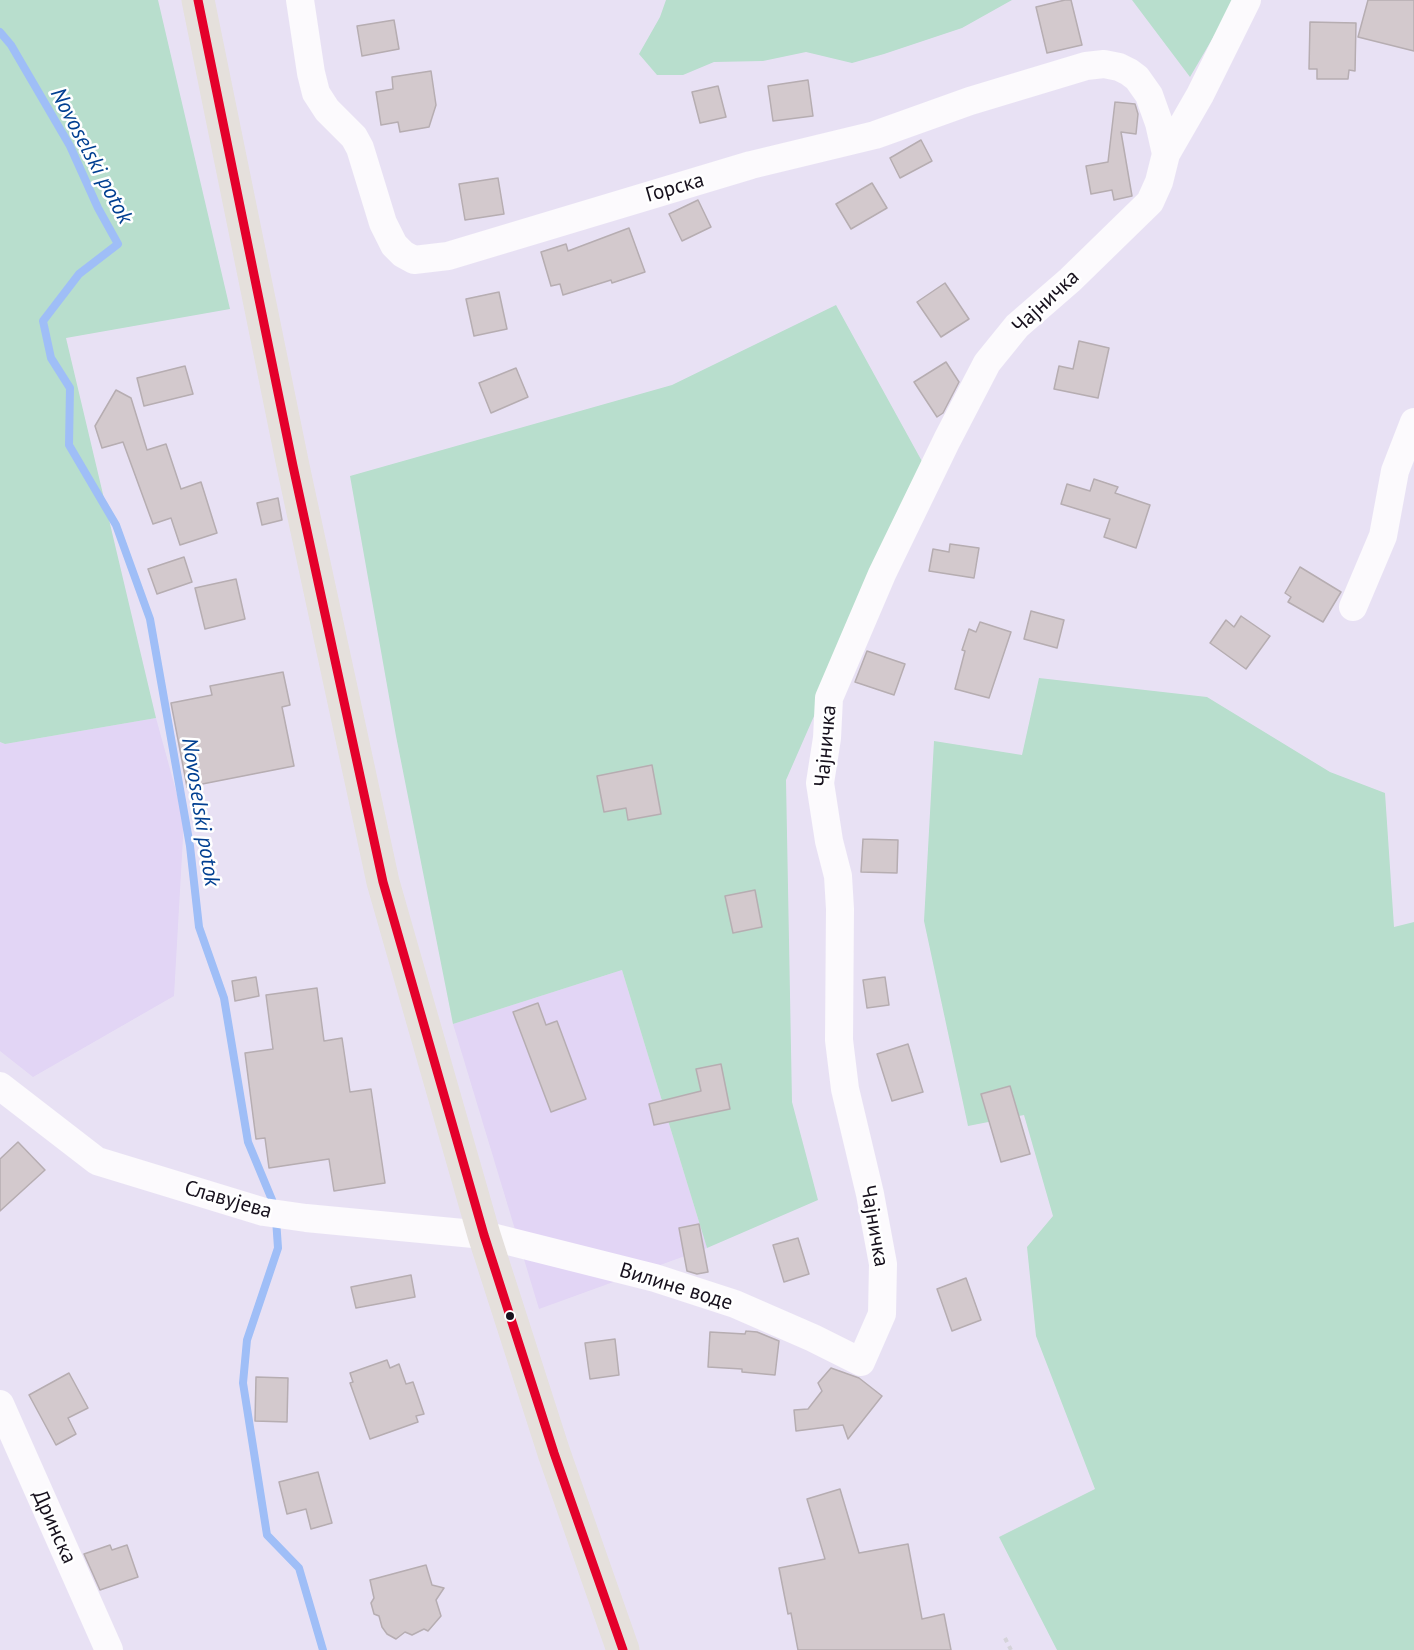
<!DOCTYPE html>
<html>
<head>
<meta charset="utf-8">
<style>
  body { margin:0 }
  canvas { display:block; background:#e8e1f4 }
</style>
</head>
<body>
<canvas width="1414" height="1650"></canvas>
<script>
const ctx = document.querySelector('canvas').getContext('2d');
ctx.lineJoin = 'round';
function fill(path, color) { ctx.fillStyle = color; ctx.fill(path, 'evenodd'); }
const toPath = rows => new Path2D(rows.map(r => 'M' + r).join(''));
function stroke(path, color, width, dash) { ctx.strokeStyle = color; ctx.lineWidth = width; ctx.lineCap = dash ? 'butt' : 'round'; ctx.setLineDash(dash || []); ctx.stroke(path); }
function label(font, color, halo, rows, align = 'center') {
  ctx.font = font + ' "PT Sans",sans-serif'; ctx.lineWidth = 5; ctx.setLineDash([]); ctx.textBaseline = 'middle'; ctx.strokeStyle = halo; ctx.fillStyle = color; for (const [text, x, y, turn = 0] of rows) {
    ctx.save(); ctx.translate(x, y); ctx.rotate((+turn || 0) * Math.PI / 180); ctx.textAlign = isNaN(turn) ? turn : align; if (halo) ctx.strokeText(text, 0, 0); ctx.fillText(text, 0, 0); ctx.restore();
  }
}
const built = toPath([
  [156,718,184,820,174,996,33,1077,0,1051,0,742,5,744],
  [622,970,707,1248,539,1309,453,1024]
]);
const green = toPath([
  [0,0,158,0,230,309,66,338,156,718,5,744,0,742],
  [666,0,1012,0,962,28,884,54,852,63,806,52,763,61,714,62,683,75,657,75,639,54,660,17],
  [1132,0,1235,0,1190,77],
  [836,305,924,465,786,780,792,1102,818,1200,707,1248,622,970,453,1024,396,736,350,476,672,385],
  [1039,678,1207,697,1330,772,1385,793,1394,927,1414,922,1414,1650,1057,1650,999,1537,1095,1489,1036,1336,1027,1247,1053,1216,1024,1115,968,1126,924,921,934,741,1022,755]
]);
const stream = toPath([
  [0,32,11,45,70,146,98,208,118,244,79,274,43,321,51,358,70,388,69,445,116,525,150,619,190,846,199,927,224,998,248,1142,275,1207],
  [276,1219,278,1248,247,1340,243,1383,267,1535,299,1568,323,1650]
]);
const building = toPath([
  [1065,0,1071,0,1082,45,1047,53,1036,7,1065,0],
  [1368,0,1414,0,1414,51,1358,37,1368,0],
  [394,20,399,49,362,56,357,26,394,20],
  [1310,22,1356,23,1355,71,1349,70,1348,79,1317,79,1317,69,1309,69,1310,22],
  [431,71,436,105,429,127,400,132,398,122,381,125,376,92,393,89,392,77,431,71],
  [808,80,813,116,773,121,768,86,808,80],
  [718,86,726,117,700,123,692,92,718,86],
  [1115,102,1135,104,1138,114,1136,134,1121,132,1132,196,1114,200,1112,190,1091,194,1086,166,1108,162,1115,102],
  [921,140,932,161,900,178,890,158,921,140],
  [498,178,504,214,465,220,459,184,498,178],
  [872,183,887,208,851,229,836,204,872,183],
  [698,200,711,227,682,241,669,214,698,200],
  [629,228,645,272,612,283,611,280,563,295,560,284,551,286,541,252,566,244,568,251,629,228],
  [945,283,969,319,941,337,917,302,945,283],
  [499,292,507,329,474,336,466,299,499,292],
  [1079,341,1109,348,1098,398,1054,389,1059,366,1073,369,1079,341],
  [946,362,959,382,943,413,937,417,914,382,946,362],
  [185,366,193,394,144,406,137,378,185,366],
  [516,368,528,397,491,413,479,383,516,368],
  [116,390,131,398,147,450,166,444,181,489,201,482,217,533,180,545,171,518,153,524,123,442,102,448,95,426,116,390],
  [1094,479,1118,487,1115,493,1150,505,1136,548,1104,537,1110,519,1061,504,1067,484,1090,491,1094,479],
  [278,498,282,520,262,525,257,503,278,498],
  [950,544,979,548,974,578,929,571,933,549,949,552,950,544],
  [184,557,192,582,157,594,148,569,184,557],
  [1300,567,1341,592,1323,622,1288,602,1291,597,1285,593,1300,567],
  [236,579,245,619,205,629,195,588,236,579],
  [1031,611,1064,620,1057,648,1024,639,1031,611],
  [1241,616,1270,636,1246,669,1210,643,1226,620,1234,627,1241,616],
  [980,622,1011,632,989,698,955,689,965,651,962,650,969,629,976,632,980,622],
  [867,651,905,664,894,695,855,682,867,651],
  [283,672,290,705,282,707,294,766,187,787,171,703,212,695,210,686,283,672],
  [652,765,661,814,628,820,626,808,604,812,597,776,652,765],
  [863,839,898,840,897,873,861,872,863,839],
  [755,890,762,927,733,933,725,896,755,890],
  [256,977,259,996,235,1001,232,981,256,977],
  [885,977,889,1005,867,1008,863,980,885,977],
  [317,988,324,1041,342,1038,350,1092,371,1089,385,1183,334,1191,329,1159,269,1168,265,1138,256,1139,245,1053,273,1049,266,995,317,988],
  [538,1003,546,1025,557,1021,586,1099,551,1112,513,1012,538,1003],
  [908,1044,923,1092,892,1101,877,1054,908,1044],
  [721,1064,730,1109,654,1125,649,1104,701,1091,696,1069,721,1064],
  [1010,1086,1030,1154,1001,1162,981,1094,1010,1086],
  [18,1142,45,1170,0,1211,0,1159,18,1142],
  [699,1224,708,1272,697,1274,687,1271,679,1228,699,1224],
  [798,1238,809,1274,784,1282,773,1245,798,1238],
  [411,1275,415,1297,356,1308,351,1287,411,1275],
  [966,1278,981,1320,952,1331,937,1289,966,1278],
  [746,1331,757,1332,779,1341,775,1375,742,1372,742,1369,708,1367,710,1332,745,1334,746,1331],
  [615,1339,619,1375,590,1379,585,1343,615,1339],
  [387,1360,390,1368,399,1364,406,1384,413,1382,424,1414,416,1416,418,1422,370,1439,350,1383,353,1382,350,1373,387,1360],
  [831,1368,859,1378,882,1396,848,1439,843,1425,796,1431,794,1410,808,1409,822,1391,818,1383,831,1368],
  [69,1373,88,1408,68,1418,76,1434,56,1445,29,1395,69,1373],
  [256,1377,288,1378,287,1422,255,1421,256,1377],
  [318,1472,332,1523,311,1529,306,1509,287,1514,279,1482,318,1472],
  [840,1489,859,1553,908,1544,922,1619,944,1614,951,1650,798,1650,791,1613,788,1614,779,1568,825,1559,807,1499,840,1489],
  [110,1545,112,1550,127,1545,138,1577,100,1590,84,1554,110,1545],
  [426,1565,432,1585,444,1588,436,1600,441,1616,428,1631,424,1629,412,1635,405,1632,396,1639,387,1634,382,1627,379,1616,374,1614,371,1603,374,1598,370,1580,426,1565]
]);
const path = toPath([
  [1005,1638,1011,1650]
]);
const minor = toPath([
  [300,0,311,73,316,93,327,110,354,137,360,148,383,223,394,245,403,254,414,260,448,256,751,165,875,135,970,101,1086,66,1104,64,1119,67,1129,72,1137,78,1149,95,1159,123,1166,154],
  [1353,607,1383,536,1395,471,1414,422],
  [0,1086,97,1161,264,1212,306,1218,484,1235,655,1278,735,1304,813,1338,861,1362,882,1314,883,1264,870,1194,845,1089,839,1040,840,909,838,876,829,841,820,783,827,738,829,698,882,574,947,440,987,363,1017,326,1070,280,1150,202,1159,182,1166,154,1200,95,1247,0],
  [0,1404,109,1650]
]);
const major = toPath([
  [198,0,293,466,383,882,484,1235,554,1453,623,1650]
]);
const bus1 = toPath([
  [198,0,293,466,383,882,484,1235,554,1453,623,1650]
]);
const markers = [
  [510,1316,5,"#17111d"]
];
const streetNames = [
  ["Горска",675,188,-16],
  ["Чајничка",1046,302,-43],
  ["Чајничка",826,746,-85],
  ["Славујева",228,1200,16],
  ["Чајничка",874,1226,80],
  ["Вилине воде",676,1287,17],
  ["Дринска",54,1527,66]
];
const waterNames = [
  ["Novoselski potok",91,156,62],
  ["Novoselski potok",200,812,81]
];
fill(built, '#e2d5f5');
fill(green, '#b8decd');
stroke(stream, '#9fbef7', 8);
fill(building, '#d3c9cd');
stroke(building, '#b6adb1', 1.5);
stroke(path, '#d5d3d9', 4, [4.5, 4.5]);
stroke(minor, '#fcfafd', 28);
stroke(major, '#e5e0dc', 33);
stroke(bus1, '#e4002b', 9);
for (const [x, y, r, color] of markers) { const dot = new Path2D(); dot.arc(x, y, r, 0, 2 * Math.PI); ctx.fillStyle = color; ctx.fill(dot); stroke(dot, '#fff', 2); }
label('21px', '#17111d', '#fff', streetNames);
label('italic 22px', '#013f91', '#fff', waterNames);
</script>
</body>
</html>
